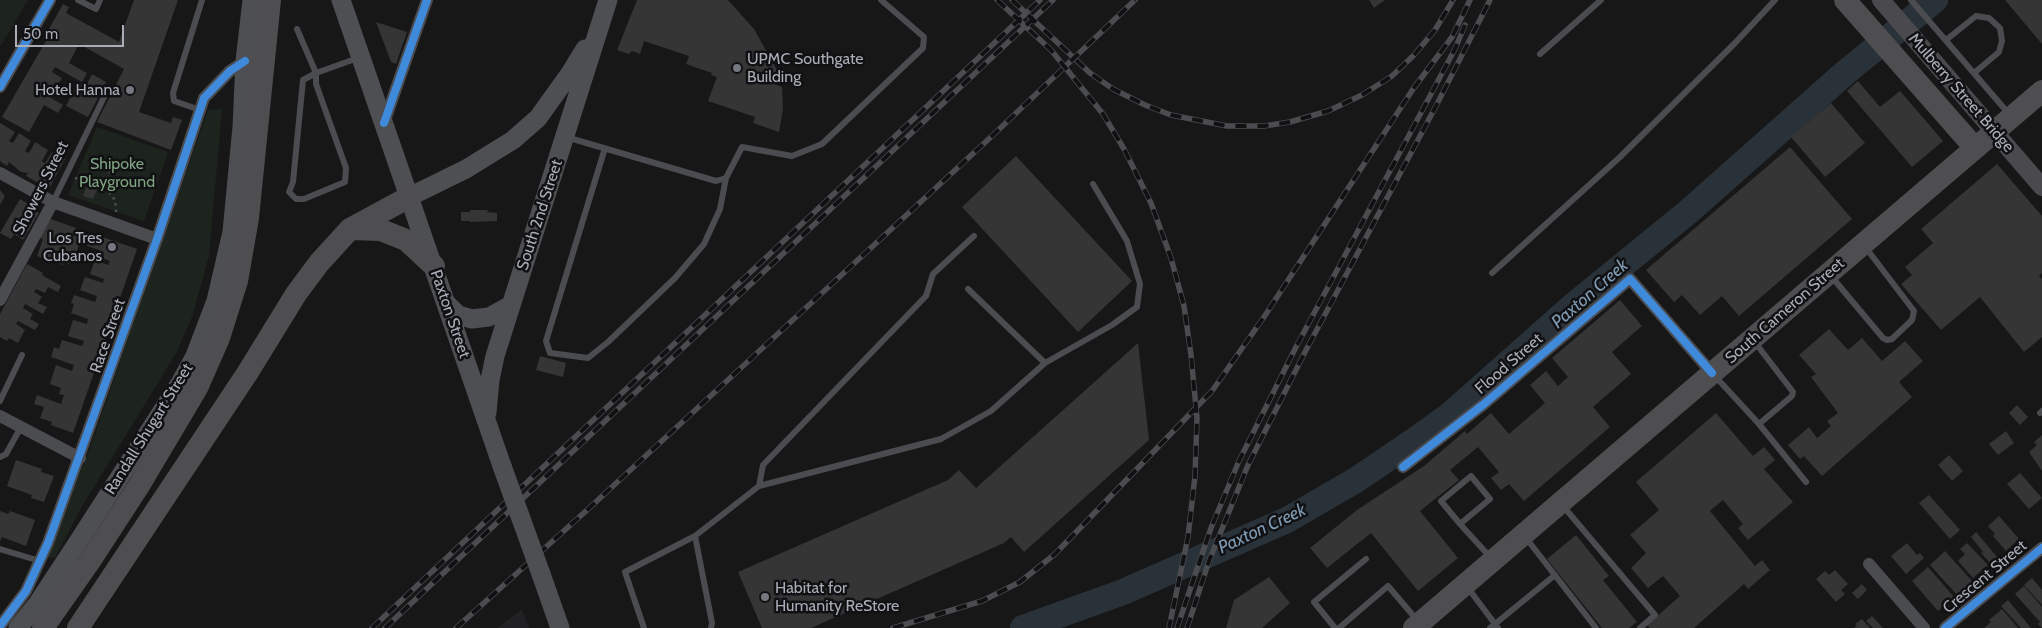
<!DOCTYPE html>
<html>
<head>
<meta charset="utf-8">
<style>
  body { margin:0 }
  #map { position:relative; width:2042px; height:628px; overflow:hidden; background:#171717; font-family:Cabin,sans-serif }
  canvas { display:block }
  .scale { position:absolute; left:15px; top:25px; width:109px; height:22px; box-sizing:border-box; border:2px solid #a8adb8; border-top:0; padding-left:6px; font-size:15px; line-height:18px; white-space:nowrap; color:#a8adb8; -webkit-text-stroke:4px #111113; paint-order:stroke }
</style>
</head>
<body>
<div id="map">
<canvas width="2042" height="628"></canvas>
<div class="scale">50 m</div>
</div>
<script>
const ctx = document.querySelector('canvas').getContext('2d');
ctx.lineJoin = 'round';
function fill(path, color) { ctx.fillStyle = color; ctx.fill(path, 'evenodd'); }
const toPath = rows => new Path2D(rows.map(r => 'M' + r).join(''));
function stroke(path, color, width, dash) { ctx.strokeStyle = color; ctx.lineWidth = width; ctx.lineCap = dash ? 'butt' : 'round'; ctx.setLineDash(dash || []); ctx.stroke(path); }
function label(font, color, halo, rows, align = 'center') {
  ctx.font = font + ' Cabin,sans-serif'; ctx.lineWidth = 5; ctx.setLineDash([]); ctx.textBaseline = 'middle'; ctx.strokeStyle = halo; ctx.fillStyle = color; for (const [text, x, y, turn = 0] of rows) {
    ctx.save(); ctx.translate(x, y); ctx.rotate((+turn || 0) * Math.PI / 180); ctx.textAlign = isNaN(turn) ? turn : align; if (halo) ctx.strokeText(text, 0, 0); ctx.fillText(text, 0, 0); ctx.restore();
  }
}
const built = toPath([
  [522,609,529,628,497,628]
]);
const green = toPath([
  [0,0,28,0,0,47],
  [222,109,209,256,192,317,175,355,81,508,55,558,46,557,89,451,208,110],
  [97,127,168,152,144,221,68,195]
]);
const river = toPath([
  [1023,628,1123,592,1287,520,1356,480,1418,438,1451,414,1575,304,1688,212,1846,72,1935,0]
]);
const building = toPath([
  [134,0,178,0,139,112,171,123,173,117,182,120,171,150,97,122,124,69,79,44,69,63,87,73,82,82,55,67,52,72,62,78,55,89,45,83,43,86,54,93,51,98,63,105,58,113,44,105,29,132,2,117,47,39,49,29,63,4,69,7,66,13,119,42],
  [637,0,728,0,754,29,778,72,774,84,782,87,783,109,779,132,753,123,755,117,708,101,717,77,711,75,712,73,686,64,689,56,644,41,640,54,632,51,629,54,617,50],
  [1369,0,1385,0,1374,8],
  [2005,0,2042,0,2042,44],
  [376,22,407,32,396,64,391,62],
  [92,74,106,82,88,117,66,106,78,82,86,86],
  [1858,81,1880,107,1900,91,1943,141,1912,167,1847,91],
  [1831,103,1865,143,1825,177,1791,137],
  [0,123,15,132,9,141,13,143,19,133,31,141,25,151,29,153,35,142,48,150,42,161,43,162,45,163,52,152,65,159,49,189,43,186,45,184,42,182,40,184,26,176,28,173,21,172,9,162,7,166,0,161],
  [1790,147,1852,219,1739,316,1722,296,1700,315,1682,295,1674,302,1646,270],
  [1016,156,1132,281,1078,332,962,207],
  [1997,164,2042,216,2042,273,2039,276,2042,279,2042,337,2024,352,1980,297,1941,330,1901,284,1912,275,1905,267,1933,243,1921,229],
  [88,183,98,187,93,199,83,196],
  [0,190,5,196,0,205],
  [20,199,30,205,28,207,39,213,23,240,14,234,11,239,0,233],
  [470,210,488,210,487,212,497,213,497,221,470,222,470,221,461,221,461,212,470,212],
  [48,218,76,228,75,230,83,233,74,259,72,258,69,264,64,262,63,265,37,256,43,239,39,238],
  [91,233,137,249,73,433,51,425,52,422,40,418,44,407,34,404,37,395,61,404,64,395,59,394,61,388,50,384,56,365,72,371,74,365,51,357,54,347,59,349,62,340,82,346,84,341,68,336,73,320,87,324,88,319,71,313,74,304,71,303,74,295,95,302,97,296,80,290,85,277,103,283,104,279,90,274,95,260,108,265,110,261,97,256,99,250,87,246],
  [27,264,43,273,42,275,61,286,58,292,48,287,45,293,36,289,34,292,42,297,38,303,47,307,43,314,25,304,23,308,33,314,30,319,39,324,35,330,18,321,16,324,25,330,18,343,9,338,7,341,0,337,0,314],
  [1620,300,1642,326,1612,352,1631,374,1593,407,1610,427,1524,501,1509,484,1501,490,1491,478,1499,472,1478,447,1450,470,1459,480,1420,511,1458,558,1418,591,1371,533,1327,568,1310,548,1357,510,1424,466,1465,431,1467,434,1491,413,1509,434,1545,403,1530,385,1546,371,1558,386,1568,377,1552,358],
  [1829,329,1848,350,1862,338,1882,361,1905,341,1923,361,1899,382,1912,397,1822,476,1804,456,1800,459,1788,445,1809,427,1817,438,1831,426,1827,421,1838,413,1811,377,1816,374,1799,355],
  [1138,343,1149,440,1024,552,1011,537,1004,543,811,628,762,628,738,572,948,480,959,470,976,488],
  [540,356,566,363,563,377,536,370],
  [2017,405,2028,417,2020,425,2009,413],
  [1716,413,1753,456,1764,447,1775,460,1764,469,1793,502,1748,540,1738,528,1743,524,1723,500,1710,511,1755,566,1762,560,1770,570,1748,589,1744,584,1694,628,1650,628,1647,625,1680,596,1663,576,1648,588,1631,568,1646,553,1630,535,1659,510,1636,482],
  [2006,431,2014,443,1998,455,1989,444],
  [2042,435,2042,471,2029,452,2037,445,2034,442],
  [1949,455,1963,471,1952,481,1938,465],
  [16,460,42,469,41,472,54,476,44,502,31,498,32,495,7,486],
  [2020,473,2042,498,2029,509,2007,484],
  [1929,495,1960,530,1950,539,1919,503],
  [0,511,8,514,10,511,35,520,26,546,2,537,0,541],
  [1999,516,2019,539,2006,551,1993,536,1995,534,1988,526],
  [1976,532,1998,558,1991,564,1981,553,1983,552,1971,537],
  [1576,535,1609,576,1603,580,1637,622,1629,628,1602,628,1547,559],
  [1907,543,1917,555,1920,553,1924,558,1906,574,1891,556],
  [1967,543,1988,565,1973,578,1958,561,1965,554,1960,549],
  [1945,551,1972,581,1957,595,1930,565],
  [1928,567,1954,597,1938,611,1912,581],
  [1835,570,1848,584,1841,590,1845,594,1836,602,1816,579,1825,571,1829,575],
  [1269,577,1290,603,1262,628,1226,628,1234,600],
  [2032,578,2042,590,2042,605,2024,585],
  [1862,584,1867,590,1858,599,1852,593],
  [2024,586,2042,607,2042,628,2038,624,2040,622,2015,594],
  [2008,600,2031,628,2021,628,2001,606],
  [2002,609,2018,628,1984,628,1991,622,1989,620],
  [1872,616,1883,628,1873,628,1866,621],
  [1862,619,1870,628,1854,628,1857,626,1855,624]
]);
const path = toPath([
  [75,178,95,182,104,181,109,175,111,167,110,161],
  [101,182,115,200,116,212]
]);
const lane = toPath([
  [78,0,96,9,100,0],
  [1911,0,2009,114],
  [297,29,316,73,303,80,293,182,289,192,296,199,304,199,345,182,346,168,316,84,316,73,358,58],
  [1946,40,1976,16,1989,18,2000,28,2002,41,1999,52,1974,73],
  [1540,54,1601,0],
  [200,110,174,101,173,93,202,0],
  [566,137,716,181,726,178,742,147,792,156,822,144,923,48,924,37,881,0],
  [605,148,546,341,550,353,588,358,608,342,675,278,704,244,720,209,726,178],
  [53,202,108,89],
  [1492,273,1620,157,1735,43,1775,0],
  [1831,276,1883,338,1887,340,1892,339,1912,320,1914,311,1866,248],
  [1754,341,1793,392,1792,396,1759,424,1806,482],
  [1045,363,1112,325,1137,307,1140,284,1127,241,1093,184],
  [1714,375,1759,424],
  [0,401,22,355],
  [2040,413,2042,411],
  [0,457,6,454,21,427],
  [759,486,763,465,926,296,933,274,974,236],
  [1563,506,1655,615,1640,628],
  [1460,524,1490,499,1471,476,1441,501,1460,524,1491,558],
  [1526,538,1596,628],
  [0,549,40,561],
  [1468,588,1498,628],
  [644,628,625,572,695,536],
  [711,628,712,623,695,536,759,486,941,439,991,411,1045,363,968,289],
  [1335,628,1314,602,1366,559],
  [1339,628,1388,586,1417,620],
  [1490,628,1555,575]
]);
const street = toPath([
  [0,87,50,0],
  [384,123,427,0],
  [0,173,53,202,157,239],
  [0,300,53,202],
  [0,416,80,458],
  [1403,467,1484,404,1630,279,1712,373],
  [1869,564,1924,628],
  [0,626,26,591,48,543,157,239,204,98,230,71,245,61],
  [1945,628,2042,548]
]);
const primary = toPath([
  [341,0,502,466],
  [411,196,466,169,513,140,538,118,571,72,585,49],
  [446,303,458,315,472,319,489,317,511,305],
  [487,413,490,380,495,356,608,0],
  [541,574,560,628],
  [18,628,38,603,80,539,179,385,195,356,216,301,232,232,242,127,245,61,252,0]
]);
const highway = toPath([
  [1845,0,1975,148],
  [351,229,381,230,406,240,434,266],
  [43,628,90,561,140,484,197,388,219,338,237,281,248,218,270,0],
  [78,628,248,372,296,294,319,263,350,229,411,196],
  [1414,628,2042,91]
]);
const rail = toPath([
  [997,0,1051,50,1103,114,1124,149,1151,203,1171,258,1184,306,1191,355,1197,418,1195,476,1188,537,1169,628],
  [1012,0,1090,73,1113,89,1145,105,1171,115,1227,126,1264,126,1290,122,1328,111,1362,95,1392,76,1414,55,1435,30,1453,0],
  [372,628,1040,0],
  [385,628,1053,0],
  [456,628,586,511,992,136,1135,0],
  [893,628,982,601,1020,582,1055,554,1212,391,1264,317,1413,89,1452,37,1470,0],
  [1177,628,1211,528,1239,461,1296,347,1455,49,1465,25],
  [1187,628,1209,561,1248,465,1305,352,1436,106,1490,0]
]);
const secondaryBridge = toPath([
  [1881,0,2042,187]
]);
const primaryBridge = toPath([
  [502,466,541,574]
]);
const cycleway = toPath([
  [0,87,50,0],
  [384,123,427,0],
  [1403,467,1484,404,1630,279,1712,373],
  [0,626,26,591,48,543,157,239,204,98,230,71,245,61],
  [1945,628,2042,548]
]);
const markers = [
  [737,68,5,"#757880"],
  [130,90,5,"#757880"],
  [112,247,5,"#757880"],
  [765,597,5,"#757880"]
];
const poiNames = [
  ["UPMC Southgate",747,59],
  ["Building",747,77],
  ["Hotel Hanna",120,90,"right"],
  ["Los Tres",102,238,"right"],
  ["Cubanos",102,256,"right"],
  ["Habitat for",775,588],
  ["Humanity ReStore",775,606]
];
const streetNames = [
  ["Mulberry Street Bridge",1961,93,49],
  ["Showers Street",41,188,-63],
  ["South 2nd Street",540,215,-72],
  ["South Cameron Street",1785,311,-41],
  ["Paxton Street",450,314,71],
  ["Race Street",108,336,-71],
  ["Flood Street",1509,364,-41],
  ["Randall Shugart Street",149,429,-58],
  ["Crescent Street",1985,577,-40]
];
const parkNames = [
  ["Shipoke",117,164],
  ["Playground",117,182]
];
const waterNames = [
  ["Paxton Creek",1590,294,-41],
  ["Paxton Creek",1262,529,-25]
];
fill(built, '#212123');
fill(green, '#1d241e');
stroke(river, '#2a3239', 26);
fill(building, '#353536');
stroke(path, '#4d4e52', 2.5, [2.5, 4]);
stroke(lane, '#4b4c50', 6);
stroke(street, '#4b4c50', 12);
stroke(primary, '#4d4f52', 19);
stroke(highway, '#4e4e51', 22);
stroke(rail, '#4b4c4f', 5.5);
stroke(rail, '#111113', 4, [11]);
stroke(secondaryBridge, '#4a4a4e', 18);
stroke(primaryBridge, '#4d4f52', 19);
stroke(cycleway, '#408adc', 8);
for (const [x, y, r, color] of markers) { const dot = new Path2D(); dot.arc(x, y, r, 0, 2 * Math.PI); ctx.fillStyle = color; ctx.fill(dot); stroke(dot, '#111113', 2); }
label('16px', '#a8adb8', '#111113', poiNames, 'left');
label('16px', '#a8adb8', '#111113', streetNames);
label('16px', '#7fa381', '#111113', parkNames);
label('italic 18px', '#7f9bb3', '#111113', waterNames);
</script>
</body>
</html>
